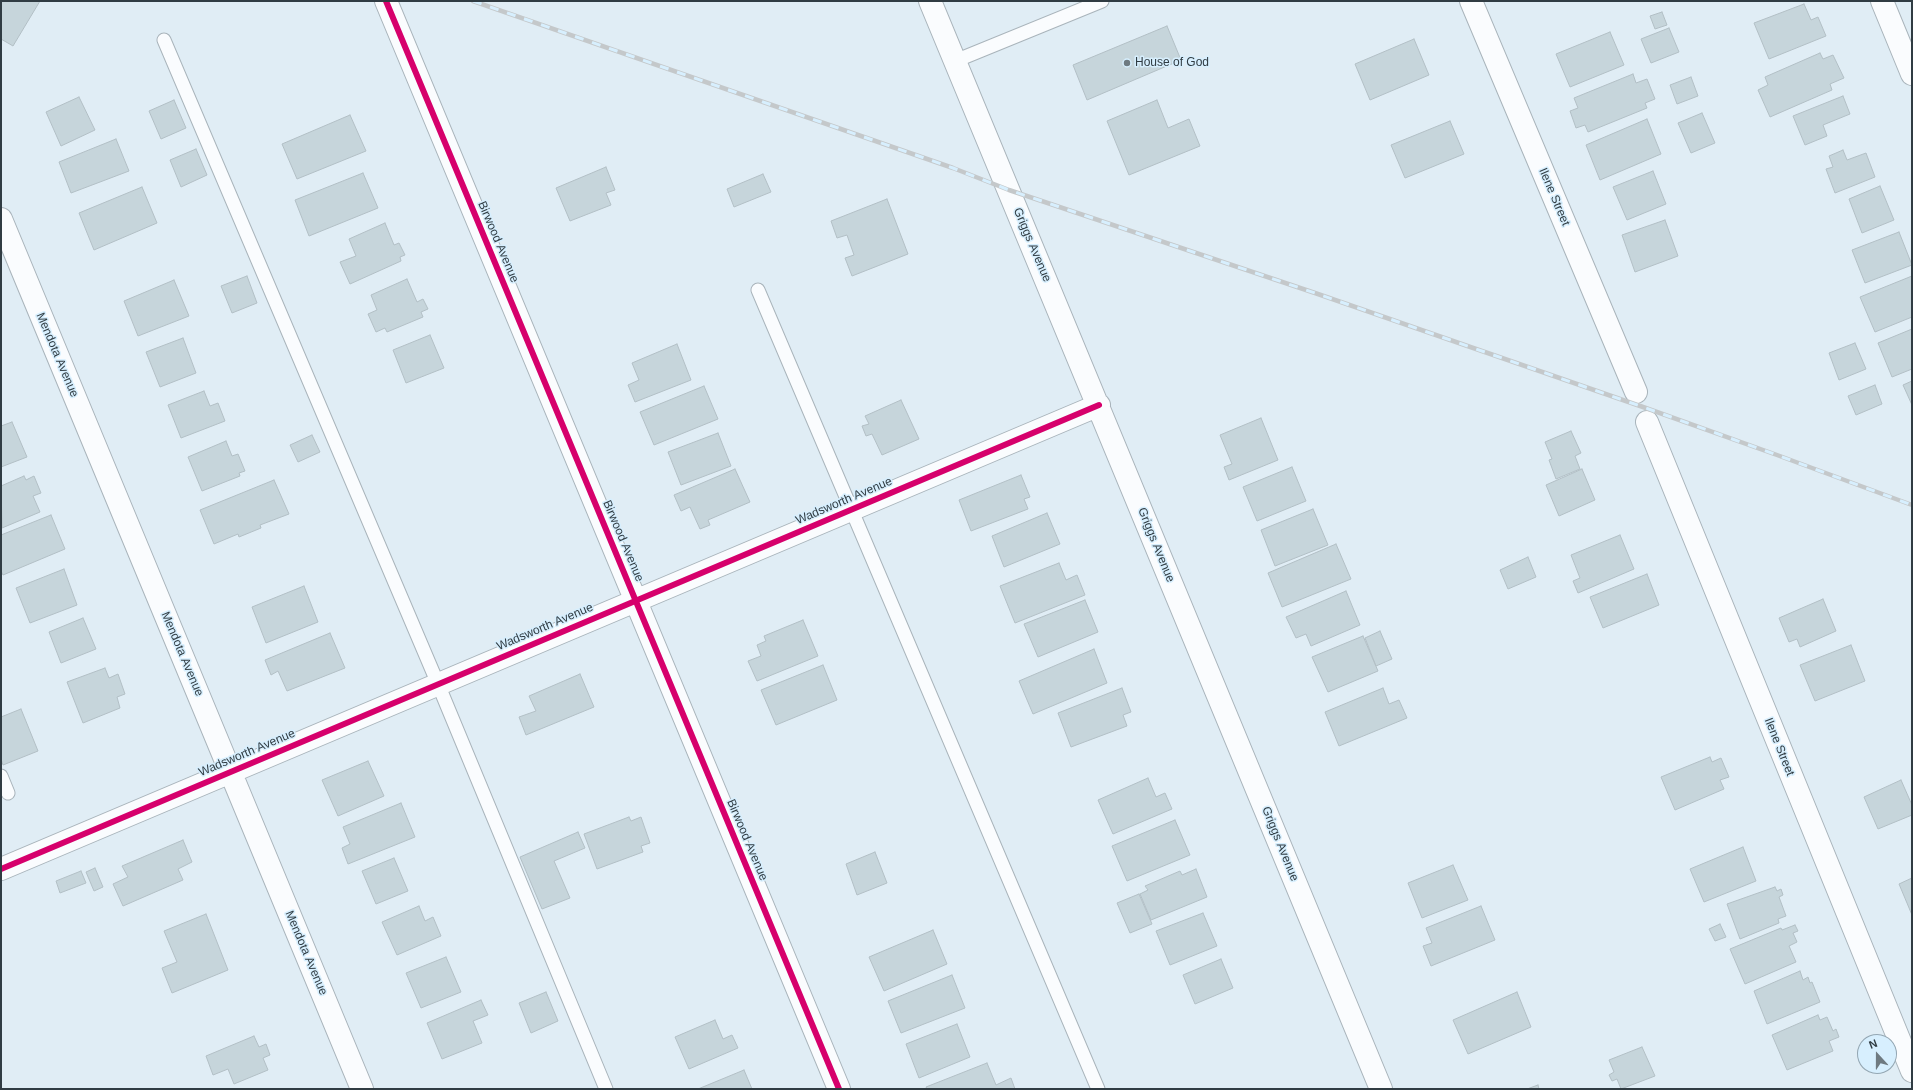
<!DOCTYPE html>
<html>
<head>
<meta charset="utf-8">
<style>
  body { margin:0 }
  #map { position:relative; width:1913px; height:1090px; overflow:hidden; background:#e0edf5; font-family:Arial,sans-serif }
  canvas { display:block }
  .frame { position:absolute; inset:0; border:2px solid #303c43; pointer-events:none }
  .north { position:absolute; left:1857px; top:1034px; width:40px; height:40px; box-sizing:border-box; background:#d7effe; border:1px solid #94a7b3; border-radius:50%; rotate:339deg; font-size:11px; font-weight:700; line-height:16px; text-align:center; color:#303c43 }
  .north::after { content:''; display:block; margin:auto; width:14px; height:18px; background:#6e7a81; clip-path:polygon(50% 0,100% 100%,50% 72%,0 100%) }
</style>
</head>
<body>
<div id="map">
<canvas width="1913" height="1090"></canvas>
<div class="frame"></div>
<div class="north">N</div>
</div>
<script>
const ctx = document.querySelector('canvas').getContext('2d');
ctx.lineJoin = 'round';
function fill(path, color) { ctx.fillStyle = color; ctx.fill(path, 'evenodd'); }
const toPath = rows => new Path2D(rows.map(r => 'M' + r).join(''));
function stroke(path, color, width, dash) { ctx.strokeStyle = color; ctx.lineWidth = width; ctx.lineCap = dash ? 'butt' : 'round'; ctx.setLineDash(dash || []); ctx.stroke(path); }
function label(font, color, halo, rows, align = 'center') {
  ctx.font = font + ' Arial,sans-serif'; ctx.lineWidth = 3; ctx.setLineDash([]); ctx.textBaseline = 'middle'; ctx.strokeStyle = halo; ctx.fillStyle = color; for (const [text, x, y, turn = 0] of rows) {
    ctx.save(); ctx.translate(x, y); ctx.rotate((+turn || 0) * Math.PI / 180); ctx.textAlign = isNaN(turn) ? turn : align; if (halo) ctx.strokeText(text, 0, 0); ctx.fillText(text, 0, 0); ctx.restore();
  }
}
const building = toPath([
  [1,1,40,1,13,46,1,39,1,1],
  [1804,4,1811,20,1818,17,1826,36,1769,59,1754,23,1804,4],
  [1662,12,1667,25,1655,29,1650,16,1662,12],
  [1167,26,1181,60,1087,100,1073,65,1167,26],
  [1669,28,1679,52,1651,63,1641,39,1669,28],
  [1610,32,1624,65,1570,87,1556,54,1610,32],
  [1414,39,1429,75,1370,100,1355,64,1414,39],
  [1820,53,1823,59,1833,55,1844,78,1830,84,1832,90,1770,117,1758,90,1768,85,1765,77,1820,53],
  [1633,74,1636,83,1647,79,1655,99,1645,103,1647,108,1588,132,1585,125,1576,128,1570,111,1578,108,1574,98,1633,74],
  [1691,77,1698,96,1677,104,1670,85,1691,77],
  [1843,96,1850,114,1823,125,1827,136,1805,145,1793,116,1843,96],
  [79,97,95,130,61,146,46,112,79,97],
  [174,100,186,128,161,139,149,111,174,100],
  [1157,100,1168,128,1189,119,1200,146,1129,175,1107,121,1157,100],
  [1702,113,1715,143,1691,153,1678,123,1702,113],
  [350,115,366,151,297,179,282,144,350,115],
  [1647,119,1661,154,1600,180,1586,145,1647,119],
  [1450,121,1464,154,1405,178,1391,145,1450,121],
  [116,139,129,171,71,193,59,162,116,139],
  [196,149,207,175,181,187,170,160,196,149],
  [1843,150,1847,160,1866,153,1875,177,1835,193,1826,169,1833,167,1829,156,1843,150],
  [606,167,615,190,606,193,611,205,570,221,556,188,606,167],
  [1653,171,1666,204,1627,220,1613,187,1653,171],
  [363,173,378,208,309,236,295,200,363,173],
  [763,174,771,192,734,207,727,189,763,174],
  [1880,186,1894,220,1862,233,1849,199,1880,186],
  [142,187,157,223,94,250,79,213,142,187],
  [887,199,908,254,852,276,845,258,854,255,847,235,837,238,831,221,887,199],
  [1665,220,1678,256,1635,272,1622,235,1665,220],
  [385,223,394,245,399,243,405,255,400,257,401,261,350,284,340,262,356,256,349,239,385,223],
  [1899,232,1912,265,1865,283,1852,250,1899,232],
  [247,276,257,303,232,313,221,286,247,276],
  [1912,276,1912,317,1875,332,1860,297,1912,276],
  [407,279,417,302,423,299,428,309,421,312,423,317,387,332,385,328,376,332,368,314,377,310,371,295,407,279],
  [174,280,189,316,138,336,124,301,174,280],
  [1912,329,1912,369,1892,377,1878,343,1912,329],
  [430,335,444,368,406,383,393,350,430,335],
  [183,338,196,373,160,387,146,352,183,338],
  [1855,343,1866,369,1839,380,1829,353,1855,343],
  [677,344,691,380,635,402,628,385,639,380,632,363,677,344],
  [1912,381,1912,405,1903,385,1912,381],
  [1875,385,1882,404,1856,415,1848,396,1875,385],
  [704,386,718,419,654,445,640,412,704,386],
  [204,391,210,406,218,403,225,421,181,438,168,405,204,391],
  [901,400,919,439,882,455,872,434,866,436,862,426,869,424,865,416,901,400],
  [1261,418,1278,460,1229,480,1224,467,1232,464,1220,435,1261,418],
  [12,422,27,457,1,467,1,426,12,422],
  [1571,431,1581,453,1575,456,1580,469,1556,479,1549,460,1552,459,1545,442,1571,431],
  [718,433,731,466,681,485,668,452,718,433],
  [312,435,320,452,298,462,290,445,312,435],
  [226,441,232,456,238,454,245,471,239,473,240,476,202,491,188,457,226,441],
  [1292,467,1306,501,1257,521,1243,487,1292,467],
  [735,469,750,502,708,520,710,525,700,529,690,507,681,511,674,495,735,469],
  [1582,469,1595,500,1559,516,1546,485,1582,469],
  [1021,475,1030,497,1024,499,1028,509,971,531,959,500,1021,475],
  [24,476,26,480,34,476,41,493,33,496,40,512,2,528,1,486,24,476],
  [274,480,289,514,260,525,261,528,239,537,238,534,214,544,200,510,274,480],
  [1313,509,1328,545,1275,566,1261,530,1313,509],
  [1047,513,1060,544,1004,567,992,536,1047,513],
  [51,515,65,549,3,575,1,571,1,535,51,515],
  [1620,535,1634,569,1578,593,1573,581,1580,578,1571,555,1620,535],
  [1336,544,1351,579,1282,607,1268,573,1336,544],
  [1528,557,1536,577,1508,589,1500,570,1528,557],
  [1059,563,1066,580,1077,575,1085,595,1015,623,1000,586,1059,563],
  [64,569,77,605,30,623,16,588,64,569],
  [1647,574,1659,605,1603,628,1590,597,1647,574],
  [304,586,318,622,266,643,252,607,304,586],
  [1346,591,1360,625,1311,646,1306,634,1296,638,1286,617,1346,591],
  [1823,599,1836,631,1800,647,1797,639,1789,642,1779,618,1823,599],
  [1085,600,1098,632,1038,657,1024,624,1085,600],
  [83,618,96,649,61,663,49,632,83,618],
  [803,620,818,656,757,681,748,661,761,656,757,645,766,641,764,636,803,620],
  [1380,631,1392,659,1376,666,1365,638,1380,631],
  [330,633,345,668,287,691,278,671,271,675,265,660,330,633],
  [1363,636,1378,671,1328,692,1312,657,1363,636],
  [1851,645,1865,681,1815,701,1800,665,1851,645],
  [1094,649,1107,683,1033,714,1019,681,1094,649],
  [823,665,837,700,776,725,761,690,823,665],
  [105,668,109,678,118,674,125,694,117,697,120,708,83,723,67,682,105,668],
  [580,674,594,707,526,735,519,717,536,711,529,696,580,674],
  [1122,688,1131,712,1123,715,1127,726,1071,747,1058,713,1122,688],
  [1383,688,1389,704,1399,700,1407,718,1339,746,1325,712,1383,688],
  [21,709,38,751,3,765,1,759,1,717,21,709],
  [1710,757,1712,762,1721,758,1729,777,1720,780,1724,789,1675,810,1661,777,1710,757],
  [368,761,384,796,338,816,322,780,368,761],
  [1148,778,1156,797,1165,793,1172,809,1113,834,1098,800,1148,778],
  [1901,780,1912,805,1912,815,1878,829,1864,797,1901,780],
  [401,803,415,837,348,864,342,848,350,844,343,827,401,803],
  [629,817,631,821,641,817,650,843,641,846,643,852,597,869,584,834,629,817],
  [1175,820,1190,855,1127,881,1112,846,1175,820],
  [578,832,585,848,554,861,570,898,542,909,520,857,578,832],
  [183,840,192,862,178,869,183,880,123,906,113,884,128,877,122,866,183,840],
  [1743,847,1756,881,1704,902,1690,869,1743,847],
  [875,852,887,883,857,895,846,864,875,852],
  [394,858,408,891,376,904,362,871,394,858],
  [1453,865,1468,900,1422,918,1408,883,1453,865],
  [95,868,103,887,94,891,86,872,95,868],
  [1196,869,1207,897,1151,920,1140,894,1148,890,1145,886,1180,871,1182,875,1196,869],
  [81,871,86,883,60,893,56,881,81,871],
  [1912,878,1912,915,1899,884,1912,878],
  [1775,887,1777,891,1781,889,1783,895,1779,897,1786,916,1778,919,1779,923,1740,939,1727,904,1775,887],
  [1139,894,1152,924,1130,933,1117,903,1139,894],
  [419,906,425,921,433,917,441,936,397,955,382,922,419,906],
  [1481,906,1495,940,1431,966,1423,946,1432,943,1426,928,1481,906],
  [1203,913,1217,946,1170,965,1156,931,1203,913],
  [206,914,228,970,172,993,162,968,177,962,164,931,206,914],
  [1720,924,1726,937,1715,941,1709,929,1720,924],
  [1795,925,1798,931,1793,933,1797,942,1789,946,1796,962,1745,984,1730,949,1781,928,1782,930,1795,925],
  [933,930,947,964,884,991,869,957,933,930],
  [446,957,461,992,421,1008,406,973,446,957],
  [1221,959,1233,988,1195,1004,1183,975,1221,959],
  [1800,971,1803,980,1808,977,1810,983,1812,982,1820,1002,1767,1024,1754,991,1800,971],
  [952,975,965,1008,901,1033,888,1001,952,975],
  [546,992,558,1021,531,1033,519,1003,546,992],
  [1517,992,1531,1027,1468,1054,1453,1020,1517,992],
  [481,1000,488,1015,473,1021,482,1043,442,1059,427,1023,481,1000],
  [1818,1015,1820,1020,1827,1017,1833,1031,1836,1029,1839,1037,1829,1041,1833,1051,1787,1070,1772,1035,1818,1015],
  [715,1020,723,1039,732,1035,738,1048,689,1069,675,1037,715,1020],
  [957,1024,970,1057,919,1078,906,1044,957,1024],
  [254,1036,259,1047,266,1044,270,1055,263,1058,268,1070,234,1084,228,1069,213,1075,206,1056,254,1036],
  [1642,1047,1655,1076,1621,1089,1617,1079,1612,1081,1609,1075,1614,1072,1609,1060,1642,1047],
  [987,1063,996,1085,1011,1078,1015,1089,927,1089,926,1087,987,1063],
  [744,1070,752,1089,698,1089,744,1070],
  [1538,1085,1539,1089,1527,1089,1538,1085]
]);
const lane = toPath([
  [164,40,438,684,606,1089],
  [955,61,1102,1],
  [758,290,1098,1089],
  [1,776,8,793]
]);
const street = toPath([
  [386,1,839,1089],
  [930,1,1381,1089],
  [1471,1,1636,392],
  [1882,1,1912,74],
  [1,219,362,1089],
  [1647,422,1912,1071],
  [1,869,1099,405]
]);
const rail = toPath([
  [473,1,953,168,1009,190,1315,293,1643,407,1777,455,1912,505]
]);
const cycleway = toPath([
  [386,1,839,1089],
  [1,869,1099,405]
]);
const markers = [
  [1127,63,4,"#6e7a81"]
];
const poiNames = [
  ["House of God",1135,63]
];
const streetNames = [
  ["Ilene Street",1554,197,67],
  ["Birwood Avenue",498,242,67],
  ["Griggs Avenue",1032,245,67],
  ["Mendota Avenue",57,355,67],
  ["Wadsworth Avenue",844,501,-23],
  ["Birwood Avenue",623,541,67],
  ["Griggs Avenue",1156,545,68],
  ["Wadsworth Avenue",545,627,-23],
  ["Mendota Avenue",182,654,67],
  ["Ilene Street",1779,747,68],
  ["Wadsworth Avenue",247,753,-23],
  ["Birwood Avenue",747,840,67],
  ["Griggs Avenue",1280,844,68],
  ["Mendota Avenue",306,953,67]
];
fill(building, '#c6d5db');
stroke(building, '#b2bfc5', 1);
stroke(lane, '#a9b4bb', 15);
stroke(street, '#a9b4bb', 24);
stroke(lane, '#fafcfe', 13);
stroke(street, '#fafcfe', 22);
stroke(rail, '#c4c8ca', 4.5);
stroke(rail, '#d7effe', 3, [9]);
stroke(cycleway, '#d6006c', 6);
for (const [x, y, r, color] of markers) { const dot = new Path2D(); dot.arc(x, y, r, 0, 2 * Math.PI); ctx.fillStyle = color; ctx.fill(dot); stroke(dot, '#d7effe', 1.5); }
label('12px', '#303c43', '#d7effe', poiNames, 'left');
label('12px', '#303c43', '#d7effe', streetNames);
</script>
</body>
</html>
